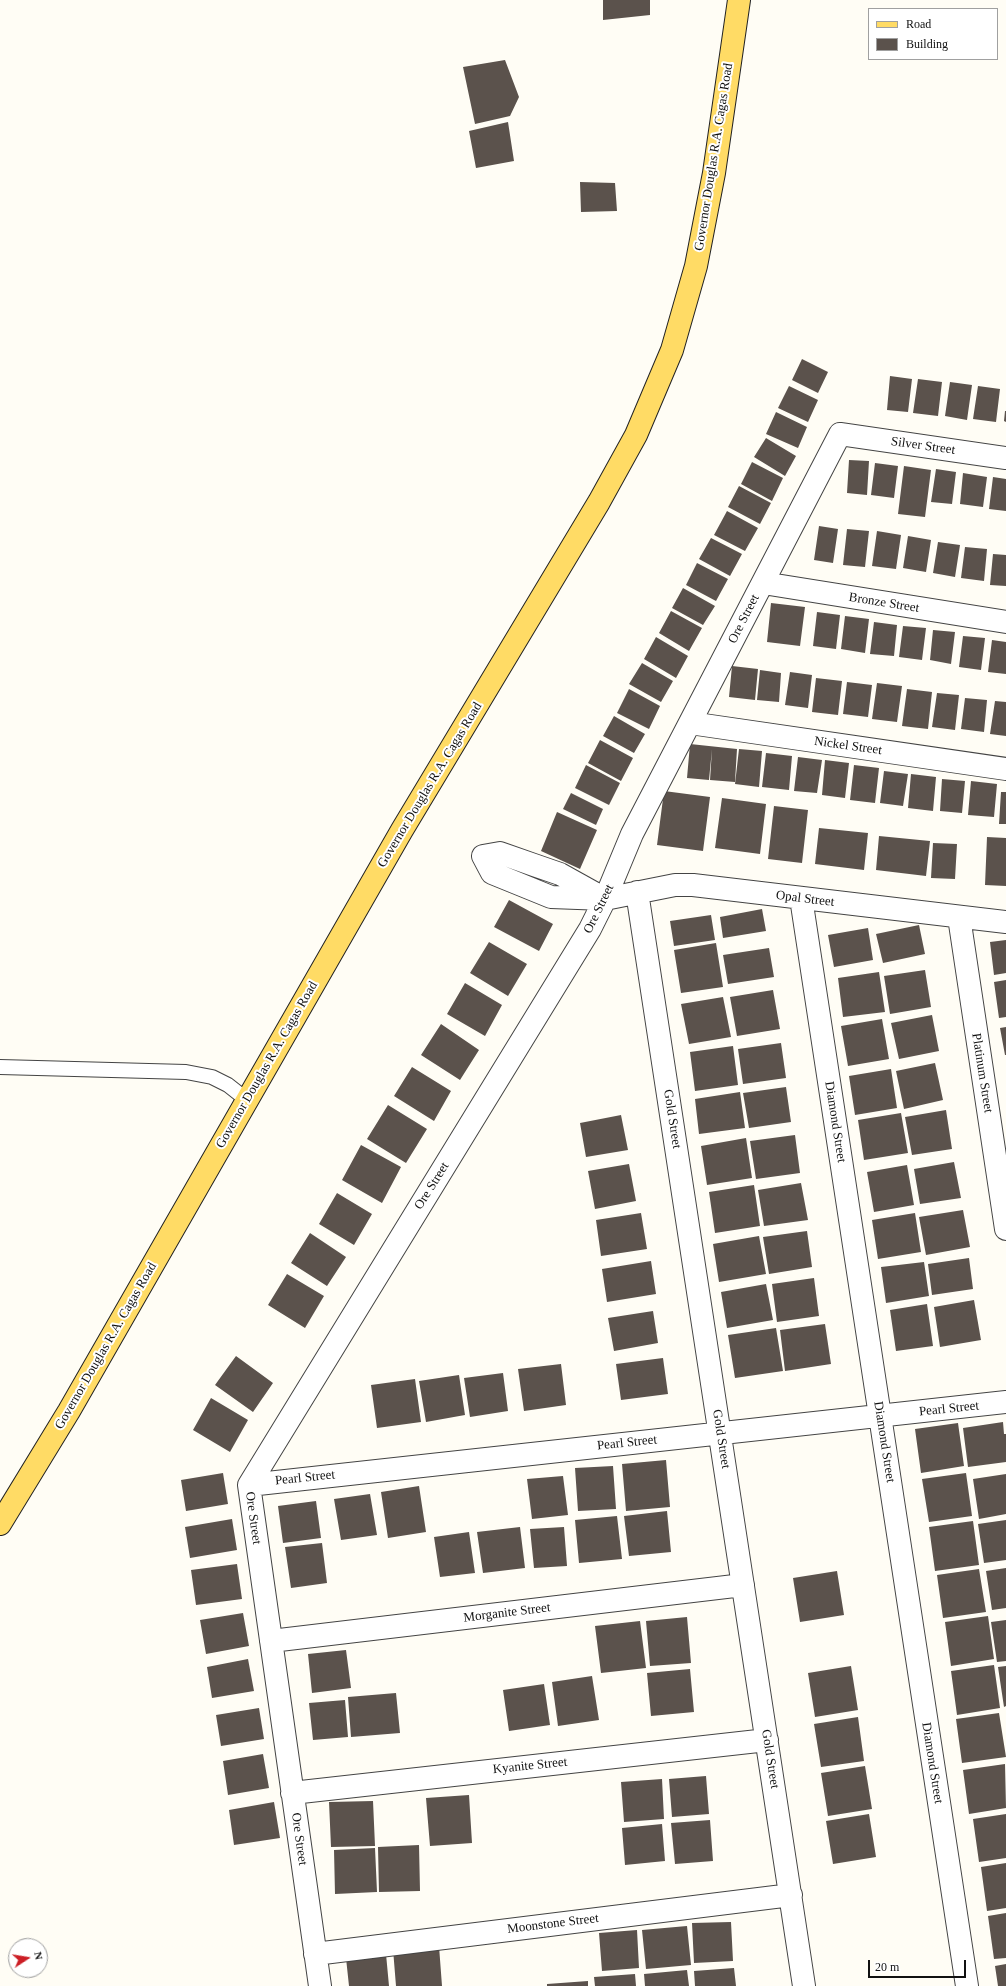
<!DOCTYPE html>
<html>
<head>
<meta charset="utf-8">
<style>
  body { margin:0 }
  #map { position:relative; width:1006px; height:1986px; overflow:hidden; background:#fffdf5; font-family:Georgia,serif }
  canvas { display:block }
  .legend { position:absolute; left:868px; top:8px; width:130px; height:52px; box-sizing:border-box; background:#fff; border:1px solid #a0a0a0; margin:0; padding:5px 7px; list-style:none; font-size:12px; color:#111 }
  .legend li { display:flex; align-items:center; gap:8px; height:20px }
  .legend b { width:20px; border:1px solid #a0a0a0 }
  .north { position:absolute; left:8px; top:1938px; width:40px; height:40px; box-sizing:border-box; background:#fff; border:1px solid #a0a0a0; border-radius:50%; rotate:78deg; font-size:11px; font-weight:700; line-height:16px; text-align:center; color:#111 }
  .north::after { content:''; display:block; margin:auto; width:14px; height:18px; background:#cc1e25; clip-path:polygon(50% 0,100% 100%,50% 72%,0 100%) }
  .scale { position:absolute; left:868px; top:1960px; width:98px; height:18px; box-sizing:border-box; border:2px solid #111; border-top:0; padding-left:5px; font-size:12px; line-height:14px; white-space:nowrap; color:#111; -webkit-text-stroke:3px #fff; paint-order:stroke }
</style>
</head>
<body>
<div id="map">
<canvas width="1006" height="1986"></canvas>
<ul class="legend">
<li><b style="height:5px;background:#ffdb65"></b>Road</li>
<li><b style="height:11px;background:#5b524c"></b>Building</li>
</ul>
<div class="north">N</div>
<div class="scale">20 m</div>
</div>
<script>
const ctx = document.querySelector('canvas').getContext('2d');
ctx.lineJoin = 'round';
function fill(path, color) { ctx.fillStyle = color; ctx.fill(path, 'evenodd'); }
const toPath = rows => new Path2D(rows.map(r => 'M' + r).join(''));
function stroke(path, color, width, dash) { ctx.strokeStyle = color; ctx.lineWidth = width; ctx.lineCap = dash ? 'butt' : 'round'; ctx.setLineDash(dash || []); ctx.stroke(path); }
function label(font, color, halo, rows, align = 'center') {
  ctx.font = font + ' Georgia,serif'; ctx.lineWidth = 4; ctx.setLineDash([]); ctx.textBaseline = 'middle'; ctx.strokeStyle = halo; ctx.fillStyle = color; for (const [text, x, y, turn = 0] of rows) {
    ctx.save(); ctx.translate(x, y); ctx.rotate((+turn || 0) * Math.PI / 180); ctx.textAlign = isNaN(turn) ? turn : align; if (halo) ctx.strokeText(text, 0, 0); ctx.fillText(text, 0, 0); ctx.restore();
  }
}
const building = toPath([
  [603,0,650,0,650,15,603,20],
  [505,60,519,97,510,116,475,124,463,67],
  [508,122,514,161,476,168,469,131],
  [580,182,615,183,617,211,581,212],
  [802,359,828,372,818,393,792,380],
  [890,376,912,379,908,412,887,410],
  [918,379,942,382,938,416,913,413],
  [950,382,972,385,967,420,945,416],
  [789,386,818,400,808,422,778,408],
  [978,386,1000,389,996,422,973,419],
  [1005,411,1006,411,1006,422,1004,421],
  [776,412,807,427,798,448,766,434],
  [766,438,796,456,785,476,754,457],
  [849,460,869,461,867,495,847,493],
  [752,462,783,478,772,501,741,484],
  [875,463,898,466,894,498,871,495],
  [904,466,931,470,925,517,898,514],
  [936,469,956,472,952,504,931,502],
  [963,473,987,477,983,507,960,504],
  [993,477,1006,479,1006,511,989,509],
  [739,486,771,503,760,524,728,507],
  [727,511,758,528,745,551,714,535],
  [819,526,838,529,833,563,814,560],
  [847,529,869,531,865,567,843,565],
  [877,531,901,535,896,569,872,566],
  [908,536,931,540,926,572,903,568],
  [711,538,742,554,730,576,699,559],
  [938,542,960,545,955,577,933,573],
  [965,547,987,549,984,581,961,578],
  [993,554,1006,555,1006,586,990,585],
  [697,563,728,579,716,601,686,585],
  [683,588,715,606,703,625,672,608],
  [771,603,805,607,800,646,767,642],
  [671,611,702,628,689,651,659,633],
  [817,612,840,615,836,649,813,646],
  [845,616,869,619,865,653,841,649],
  [874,622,897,625,894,656,870,654],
  [903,626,926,628,922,660,899,657],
  [933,630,955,632,951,664,930,660],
  [963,636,985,638,981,670,959,667],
  [656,637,688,656,676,678,644,659],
  [992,640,1006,642,1006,674,988,672],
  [642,663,673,681,661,702,629,684],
  [732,666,758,669,755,700,729,697],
  [760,670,781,673,779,702,757,700],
  [790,672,812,675,808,708,785,705],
  [816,678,842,681,838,715,812,712],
  [847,682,872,685,868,717,843,714],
  [877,683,902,686,897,722,872,719],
  [629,689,660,706,649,729,617,713],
  [907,689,932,692,928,729,902,726],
  [937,693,959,695,955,730,932,727],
  [965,698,987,700,984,732,961,729],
  [995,701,1006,702,1006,736,990,734],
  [614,716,645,734,634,753,603,736],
  [600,740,633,758,621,781,588,763],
  [690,744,737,749,735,782,710,780,712,749,709,780,687,778],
  [739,749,762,751,759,787,735,784],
  [766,753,792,756,789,790,762,787],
  [798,757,822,760,817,793,794,791],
  [825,760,849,763,845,798,822,795],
  [586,765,620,783,609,805,575,788],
  [854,765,879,768,875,803,850,800],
  [884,771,908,774,903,806,880,803],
  [911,774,936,777,933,811,908,808],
  [942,779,965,781,962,813,940,811],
  [971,781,997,784,994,817,968,815],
  [664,791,710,797,703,851,657,845],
  [1001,792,1006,792,1006,824,999,824],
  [571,793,603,809,596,825,563,809],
  [722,798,766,804,760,854,715,848],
  [774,806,808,810,802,863,768,859],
  [557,812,597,830,580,869,541,851],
  [819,828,868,833,864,870,815,864],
  [879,836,930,841,926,876,876,870],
  [987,837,1006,838,1006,886,985,885],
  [933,843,957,844,955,879,931,878],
  [509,900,553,924,539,951,494,927],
  [762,909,766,931,723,938,720,917],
  [711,915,715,940,674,946,670,921],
  [919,925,925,954,883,963,876,934],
  [868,928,873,960,834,967,828,935],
  [1006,940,1006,973,994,975,990,942],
  [489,942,527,964,508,996,470,973],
  [716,943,723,987,681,993,674,950],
  [769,948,774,977,728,984,723,955],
  [925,970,931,1007,890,1014,884,976],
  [879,972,885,1012,843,1017,838,978],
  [1006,980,1006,1017,999,1018,994,982],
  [465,983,502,1005,485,1036,447,1014],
  [773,990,780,1029,737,1036,730,997],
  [723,997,731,1037,689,1044,681,1004],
  [932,1015,939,1051,899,1059,891,1023],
  [882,1019,889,1059,848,1066,841,1026],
  [441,1024,479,1050,460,1080,421,1055],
  [1006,1027,1006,1055,1005,1055,1000,1028],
  [781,1043,786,1078,743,1084,738,1049],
  [733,1046,738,1085,695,1091,690,1052],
  [935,1063,943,1100,904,1109,896,1071],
  [412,1067,451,1091,434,1121,394,1096],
  [891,1069,897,1108,855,1115,849,1076],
  [786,1087,791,1122,749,1128,743,1093],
  [740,1092,745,1128,699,1134,695,1099],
  [388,1105,427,1129,406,1163,367,1139],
  [946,1110,952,1149,912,1155,905,1117],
  [901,1113,908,1153,864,1160,858,1120],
  [621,1115,628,1150,586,1157,580,1123],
  [795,1135,800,1173,756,1179,750,1141],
  [746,1138,752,1178,707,1185,701,1146],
  [361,1145,401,1167,382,1203,342,1180],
  [954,1162,961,1198,920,1204,914,1169],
  [629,1164,636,1201,595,1209,588,1171],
  [907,1165,914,1205,874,1212,867,1172],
  [801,1183,808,1220,764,1226,758,1190],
  [754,1185,760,1226,715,1233,709,1192],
  [337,1193,372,1214,354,1245,319,1224],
  [963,1210,970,1247,926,1255,919,1217],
  [641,1213,647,1249,601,1256,596,1220],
  [915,1213,921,1252,878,1259,872,1220],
  [807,1231,812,1267,769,1274,763,1237],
  [310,1233,346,1257,327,1286,291,1263],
  [759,1236,766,1274,719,1282,713,1244],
  [969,1258,973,1289,932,1295,928,1264],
  [651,1261,656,1294,607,1302,602,1269],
  [924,1262,929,1296,886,1303,881,1267],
  [287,1274,324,1296,305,1328,268,1305],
  [814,1278,819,1316,777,1322,772,1284],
  [766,1284,773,1320,727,1328,721,1292],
  [974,1300,981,1340,940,1347,934,1307],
  [927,1304,933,1346,896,1351,890,1310],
  [653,1311,658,1343,614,1351,608,1318],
  [825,1324,831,1364,785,1371,780,1330],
  [776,1328,783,1371,735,1378,728,1335],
  [236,1356,273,1383,253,1412,215,1385],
  [663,1358,668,1394,621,1400,616,1364],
  [561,1364,566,1405,524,1411,518,1369],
  [503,1373,508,1411,470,1417,464,1378],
  [459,1375,465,1415,426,1422,419,1381],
  [415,1379,421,1422,377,1428,371,1385],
  [211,1398,248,1420,230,1452,193,1430],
  [1003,1422,1004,1434,1006,1434,1006,1462,968,1467,963,1428],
  [958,1423,964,1466,921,1473,915,1429],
  [666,1460,670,1507,626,1511,622,1464],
  [613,1466,616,1509,578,1511,575,1468],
  [223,1473,228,1504,186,1511,181,1480],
  [966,1473,972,1516,929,1522,922,1479],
  [1006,1474,1006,1514,979,1519,973,1479],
  [563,1476,568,1515,532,1519,527,1479],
  [419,1486,426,1532,388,1538,381,1492],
  [370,1494,377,1535,341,1540,334,1499],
  [316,1501,321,1538,283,1543,278,1506],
  [667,1511,671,1552,629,1556,624,1516],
  [617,1516,622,1559,579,1563,575,1520],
  [232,1519,237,1550,190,1558,185,1527],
  [1006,1520,1006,1560,984,1563,978,1524],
  [973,1521,979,1565,935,1571,929,1527],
  [520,1527,525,1568,483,1573,477,1532],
  [564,1527,567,1566,534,1568,530,1529],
  [469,1532,475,1573,440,1577,434,1537],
  [322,1543,327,1583,291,1588,285,1547],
  [237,1564,242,1599,196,1605,191,1570],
  [1006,1568,1006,1608,992,1610,986,1571],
  [979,1569,986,1612,943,1618,937,1575],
  [837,1571,844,1615,800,1622,793,1578],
  [243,1613,249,1646,206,1654,200,1620],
  [988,1616,994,1659,951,1666,945,1622],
  [687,1617,691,1663,650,1666,646,1621],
  [1006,1620,1006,1661,997,1662,991,1622],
  [640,1621,646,1668,601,1673,595,1626],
  [346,1650,351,1688,312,1693,308,1654],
  [248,1659,254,1691,212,1698,207,1667],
  [994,1665,1000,1708,957,1715,951,1671],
  [851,1666,858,1710,815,1717,808,1673],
  [1006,1666,1006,1706,1004,1707,998,1667],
  [690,1669,694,1712,651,1716,647,1673],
  [592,1676,599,1720,558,1726,552,1682],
  [544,1684,550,1725,509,1731,503,1690],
  [396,1693,400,1733,351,1737,348,1697],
  [345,1700,348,1737,313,1740,309,1703],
  [259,1708,264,1739,221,1746,216,1715],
  [999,1713,1006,1757,962,1763,956,1719],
  [858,1717,864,1761,821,1767,814,1724],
  [263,1754,269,1788,228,1795,223,1761],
  [1005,1764,1006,1808,969,1814,963,1770],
  [865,1766,872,1809,828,1816,821,1773],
  [706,1776,709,1814,672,1817,669,1779],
  [662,1779,664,1819,624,1822,621,1782],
  [469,1795,472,1843,430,1846,426,1798],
  [373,1801,375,1846,331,1847,329,1802],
  [274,1802,280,1838,234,1845,229,1810],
  [869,1814,876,1857,833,1864,826,1821],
  [1006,1814,1006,1858,979,1862,973,1819],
  [710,1820,713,1861,675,1864,671,1823],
  [662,1824,665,1861,625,1865,622,1828],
  [419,1845,420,1891,379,1892,378,1847],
  [375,1848,377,1892,335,1894,334,1850],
  [1006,1863,1006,1908,987,1911,981,1867],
  [1006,1913,1006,1958,994,1959,988,1916],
  [731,1922,733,1961,694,1963,692,1923],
  [687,1926,691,1965,646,1969,642,1930],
  [637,1930,639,1968,602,1971,599,1933],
  [439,1946,442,1986,396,1986,393,1949],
  [386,1954,389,1986,349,1986,346,1958],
  [1006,1964,1006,1986,998,1986,995,1966],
  [734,1968,736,1986,695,1986,694,1971],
  [687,1970,689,1986,645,1986,644,1974],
  [635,1974,636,1986,595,1986,594,1977],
  [588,1981,588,1986,547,1986,547,1984]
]);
const lane = toPath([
  [0,1067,186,1072,212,1077,228,1085,247,1100]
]);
const street = toPath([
  [763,583,1006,622],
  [690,723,1006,769],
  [637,892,804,1986],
  [801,898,967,1986],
  [605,899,560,874,534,865,500,853,483,856,492,873,551,897,605,899,675,885,693,885,1006,922],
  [959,917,1006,1229],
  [249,1485,1006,1402],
  [271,1641,743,1585],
  [292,1793,767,1740],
  [315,1954,791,1895],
  [320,1986,249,1485,590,929,605,899,632,834,840,434,1006,458]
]);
const primary = toPath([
  [0,1524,69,1411,402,830,599,502,636,435,672,350,696,266,714,173,739,0]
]);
const streetNames = [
  ["Governor Douglas R.A. Cagas Road",714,157,-81],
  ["Silver Street",923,446,8],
  ["Bronze Street",884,603,9],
  ["Ore Street",744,619,-63],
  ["Nickel Street",848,746,8],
  ["Governor Douglas R.A. Cagas Road",430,785,-59],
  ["Opal Street",805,899,7],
  ["Ore Street",599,909,-64],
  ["Governor Douglas R.A. Cagas Road",267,1065,-60],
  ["Platinum Street",982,1073,81],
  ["Gold Street",672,1119,81],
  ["Diamond Street",835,1122,81],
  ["Ore Street",432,1186,-58],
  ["Governor Douglas R.A. Cagas Road",106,1346,-60],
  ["Pearl Street",949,1409,-6],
  ["Gold Street",721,1439,81],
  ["Diamond Street",884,1442,81],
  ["Pearl Street",627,1443,-6],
  ["Pearl Street",305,1478,-6],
  ["Ore Street",253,1518,82],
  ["Morganite Street",507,1613,-7],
  ["Gold Street",770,1759,81],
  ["Diamond Street",932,1763,81],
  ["Kyanite Street",530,1766,-6],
  ["Ore Street",299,1839,82],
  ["Moonstone Street",553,1924,-7]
];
fill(building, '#5b524c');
stroke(lane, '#444', 16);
stroke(street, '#444', 24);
stroke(primary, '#222', 24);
stroke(lane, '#fff', 14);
stroke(street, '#fff', 22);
stroke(primary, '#ffdb65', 22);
label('13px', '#111', '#fff', streetNames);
</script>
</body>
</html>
